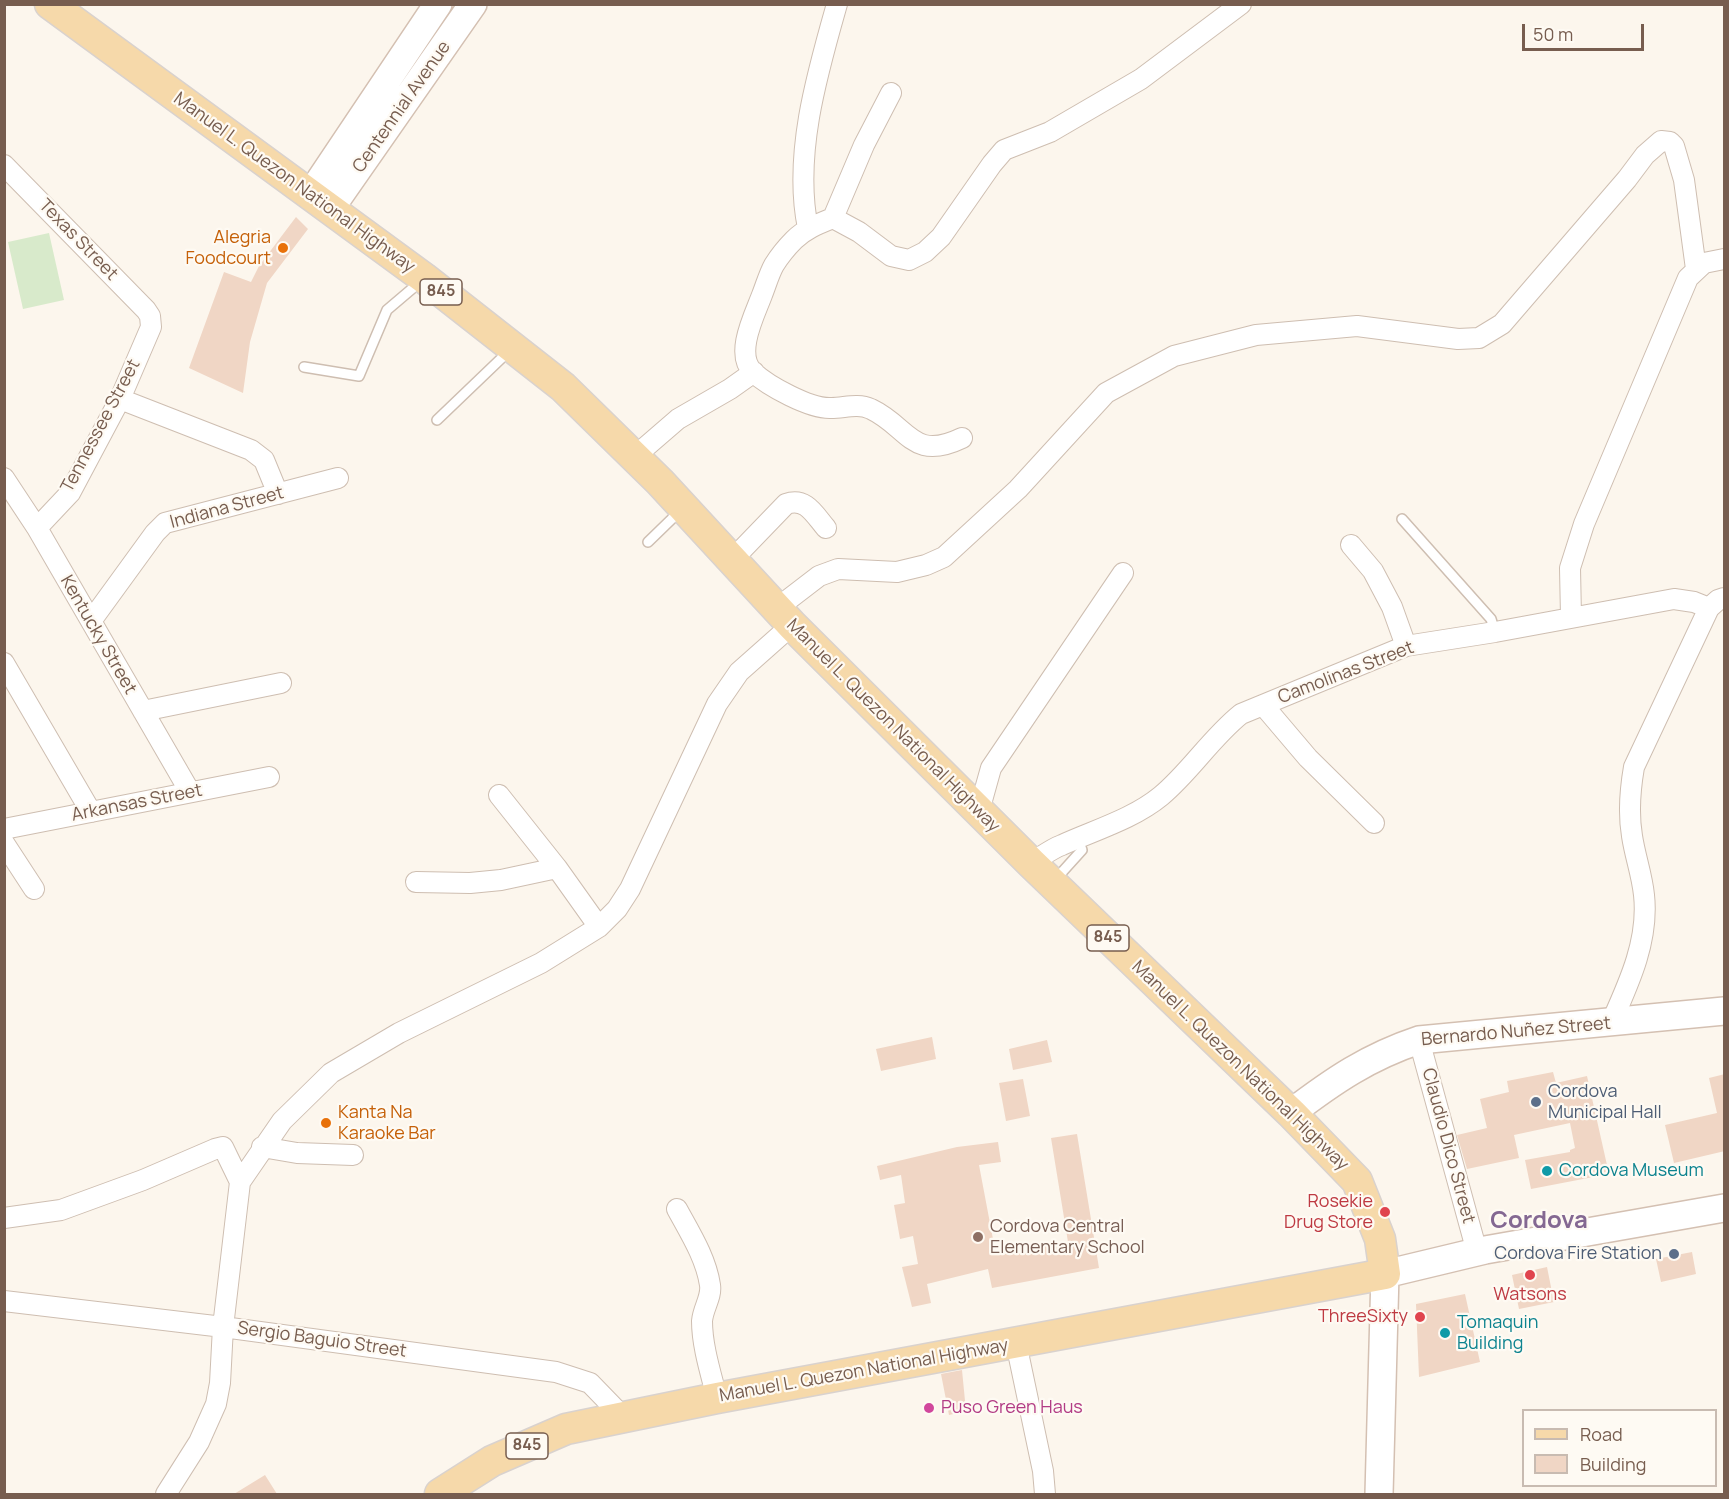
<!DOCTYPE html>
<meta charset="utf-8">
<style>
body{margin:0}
#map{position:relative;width:1729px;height:1499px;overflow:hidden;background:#fcf6ed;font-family:Manrope,sans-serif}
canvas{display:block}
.frame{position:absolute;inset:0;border:6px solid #775d4f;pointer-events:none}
.legend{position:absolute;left:1522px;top:1409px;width:195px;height:78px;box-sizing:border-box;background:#fefaf3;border:2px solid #c8bbb1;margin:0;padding:8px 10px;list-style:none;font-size:18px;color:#775d4f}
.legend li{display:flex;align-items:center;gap:12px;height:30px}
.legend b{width:30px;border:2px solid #c8bbb1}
.scale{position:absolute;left:1522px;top:24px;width:122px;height:27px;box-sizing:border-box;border:3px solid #775d4f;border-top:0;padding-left:8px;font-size:18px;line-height:21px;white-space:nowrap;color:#775d4f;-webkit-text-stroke:4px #fefaf3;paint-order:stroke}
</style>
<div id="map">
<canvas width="1729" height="1499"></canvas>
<div class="frame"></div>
<ul class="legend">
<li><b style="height:8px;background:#f6d9aa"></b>Road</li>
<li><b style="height:16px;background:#f0d6c5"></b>Building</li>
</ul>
<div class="scale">50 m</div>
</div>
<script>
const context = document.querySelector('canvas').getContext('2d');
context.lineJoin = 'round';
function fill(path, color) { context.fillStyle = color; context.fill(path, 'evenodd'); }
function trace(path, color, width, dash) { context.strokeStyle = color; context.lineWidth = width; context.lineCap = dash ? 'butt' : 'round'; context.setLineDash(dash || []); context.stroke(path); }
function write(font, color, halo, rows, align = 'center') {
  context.font = font + ' Manrope,sans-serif'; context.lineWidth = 4.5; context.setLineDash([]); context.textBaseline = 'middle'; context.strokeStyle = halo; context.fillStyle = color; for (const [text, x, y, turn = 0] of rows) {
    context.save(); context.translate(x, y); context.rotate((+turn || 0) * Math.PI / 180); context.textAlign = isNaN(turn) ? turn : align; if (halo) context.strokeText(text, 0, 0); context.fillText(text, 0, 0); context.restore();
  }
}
const green = new Path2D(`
 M49,233L64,300L23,309L8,242Z`);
const building = new Path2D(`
 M296,217L308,229L267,283L250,342L243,393L189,368L224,272L251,282L259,266Z
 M932,1037L936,1059L881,1071L876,1049Z
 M1047,1040L1052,1062L1013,1070L1009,1049Z
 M1553,1072L1556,1083L1587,1076L1609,1174L1531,1189L1525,1160L1570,1152V1150L1575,1148L1570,1123L1514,1135L1519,1158L1467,1169L1457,1135L1487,1128L1480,1099L1509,1092L1507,1081Z
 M1725,1074V1151L1674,1163L1665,1125L1717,1113L1709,1078Z
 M1023,1079L1030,1116L1006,1121L999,1083Z
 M1077,1134L1099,1268L992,1288L988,1269L927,1284L931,1303L912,1307L902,1267L918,1264L913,1236L900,1239L894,1205L905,1203L901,1175L880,1180L877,1166L957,1147L998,1142L1001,1162L979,1165L996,1255L1068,1242L1051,1138Z
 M1692,1252L1696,1274L1661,1282L1656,1259Z
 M1547,1267L1554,1302L1519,1309L1512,1275Z
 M1465,1294L1480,1362L1419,1377L1416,1304Z
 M962,1370L966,1411L949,1415L941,1374Z
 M265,1475L277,1494H234Z`);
const lane = new Path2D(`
 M304,367L359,376L387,310L420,282
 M437,420L509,351
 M1402,519L1491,619L1495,632
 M648,542L682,509
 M1054,881L1082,850L1078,839`);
const street = new Path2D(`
 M4,165L146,310L150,316L151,327L120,399L70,493L37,528
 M833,218L864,145L891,93
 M808,228C793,156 817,74 837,4
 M120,399L251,450L264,460L278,494
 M962,438C912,462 909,427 871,409C857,403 845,408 831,408C810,409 768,386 753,372C734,354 755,314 762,295C766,285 769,274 774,265C779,257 787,247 794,240C805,229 818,224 833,218L859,232L891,256L909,260L925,252L941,237L992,164L1004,150L1050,132L1141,79L1241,4
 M634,457L678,419L730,389L754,372
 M4,478L37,528L190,792
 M1351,545L1373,571L1392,607L1406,646
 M731,561L786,504C806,497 814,514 826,528
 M776,609L819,576L838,569L897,572L926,565L944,557L1018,489L1106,393L1174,356L1256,335L1357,326L1458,339L1479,338L1502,324L1627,179L1645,155L1661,141L1670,142L1674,146L1684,180L1696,269
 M1571,617L1570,568L1584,524L1688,278L1704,263L1724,259
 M91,621L155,533L165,523L338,478
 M4,663L91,812
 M1263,705L1308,758L1374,823
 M143,711L281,683
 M499,795L557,868L599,927
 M979,811L991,768L1123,573
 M4,829L269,777
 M4,843L34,889
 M1031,863C1041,857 1051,849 1062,845C1095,830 1133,819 1161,796C1190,772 1211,738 1241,714L1406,646L1495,632L1674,599L1694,602L1709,608
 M416,882L470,883L501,880L557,868
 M1611,1023C1629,983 1649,940 1644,895C1642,875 1635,856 1632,836C1628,812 1630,790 1634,767L1709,608L1718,600L1724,598
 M1419,1040L1477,1252
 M262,1147L297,1153L353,1155
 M677,1209C690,1233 706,1258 710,1285C712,1297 703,1308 702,1321C702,1346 711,1374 717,1398
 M4,1218L61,1210L143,1180L215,1149L223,1147L240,1182
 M4,1301L223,1327L556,1372L590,1383L623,1417
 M1016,1343L1043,1471L1045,1494
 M166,1494L199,1442L216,1404L220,1383L223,1327L240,1182L282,1121L331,1073L399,1033L541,963L599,927L617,909L630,889L717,704L739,672L792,625`);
const secondary = new Path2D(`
 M310,195L438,4
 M330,209L473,4
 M1291,1113C1333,1081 1368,1057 1419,1040L1724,1011
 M1379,1494L1385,1274L1485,1250L1724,1208`);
const primary = new Path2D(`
 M50,4L424,278L563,387L660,482L792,625L1031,863L1291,1113L1357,1181L1380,1239L1385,1274L717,1398L566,1429L492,1461L440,1494`);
const markers = [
 [283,248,6,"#e8710a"],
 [1536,1102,6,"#5c6f8a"],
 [326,1123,6,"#e8710a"],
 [1547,1171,6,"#0f9aa8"],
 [1385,1212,6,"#e0444e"],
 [978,1237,6,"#8d6e63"],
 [1674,1254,6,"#5c6f8a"],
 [1530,1275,6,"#e0444e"],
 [1420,1317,6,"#e0444e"],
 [1445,1333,6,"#0f9aa8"],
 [929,1408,6,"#d1479c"]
];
const shields = [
 [441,292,42],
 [1108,938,42],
 [527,1446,42]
];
const shieldNames = [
 ["845",441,292],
 ["845",1108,938],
 ["845",527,1446]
];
const streetNames = [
 ["Centennial Avenue",402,107,-55],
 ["Manuel L. Quezon National Highway",294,183,36],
 ["Texas Street",78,240,46],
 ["Tennessee Street",101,426,-62],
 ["Indiana Street",227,508,-15],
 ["Kentucky Street",98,635,60],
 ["Camolinas Street",1346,673,-21],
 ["Manuel L. Quezon National Highway",893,726,45],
 ["Arkansas Street",137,803,-11],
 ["Bernardo Nuñez Street",1516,1032,-5],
 ["Manuel L. Quezon National Highway",1240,1066,44],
 ["Claudio Dico Street",1448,1146,75],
 ["Sergio Baguio Street",322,1340,8],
 ["Manuel L. Quezon National Highway",864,1371,-10]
];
const foodNames = [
 ["Alegria",271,238],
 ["Foodcourt",271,259],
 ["Kanta Na",338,1113,"left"],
 ["Karaoke Bar",338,1134,"left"]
];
const serviceNames = [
 ["Cordova",1548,1092],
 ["Municipal Hall",1548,1113],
 ["Cordova Fire Station",1662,1254,"right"]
];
const cultureNames = [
 ["Cordova Museum",1559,1171],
 ["Tomaquin",1457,1323],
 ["Building",1457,1344]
];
const healthNames = [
 ["Rosekie",1373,1202],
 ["Drug Store",1373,1223],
 ["Watsons",1530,1295,"center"],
 ["ThreeSixty",1408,1317]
];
const educationNames = [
 ["Cordova Central",990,1227],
 ["Elementary School",990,1248]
];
const hotelNames = [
 ["Puso Green Haus",941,1408]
];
const districtNames = [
 ["Cordova",1539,1221]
];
fill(green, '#d8eacb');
fill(building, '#f0d6c5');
trace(lane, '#cebeb1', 12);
trace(street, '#cebeb1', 22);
trace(secondary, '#d4c0b2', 30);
trace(primary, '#d9d2ce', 33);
trace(lane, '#fff', 9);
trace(street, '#fff', 20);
trace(secondary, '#fff', 27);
trace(primary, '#f6d9aa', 30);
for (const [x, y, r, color] of markers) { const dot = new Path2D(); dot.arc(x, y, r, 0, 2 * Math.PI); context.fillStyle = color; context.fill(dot); trace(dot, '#fefaf3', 2); }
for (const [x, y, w] of shields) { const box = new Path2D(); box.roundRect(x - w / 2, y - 13, w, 26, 4.5); context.fillStyle = '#fefaf3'; context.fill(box); trace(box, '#775d4f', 1.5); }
write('bold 16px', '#775d4f', null, shieldNames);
write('18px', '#775d4f', '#fefaf3', streetNames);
write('18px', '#c56008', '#fefaf3', foodNames, 'right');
write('18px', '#4e5e75', '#fefaf3', serviceNames, 'left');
write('18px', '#0d838f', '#fefaf3', cultureNames, 'left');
write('18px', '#be3a42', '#fefaf3', healthNames, 'right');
write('18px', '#785e54', '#fefaf3', educationNames, 'left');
write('18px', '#b23c85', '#fefaf3', hotelNames, 'left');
write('bold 24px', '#846892', '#fefaf3', districtNames);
</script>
